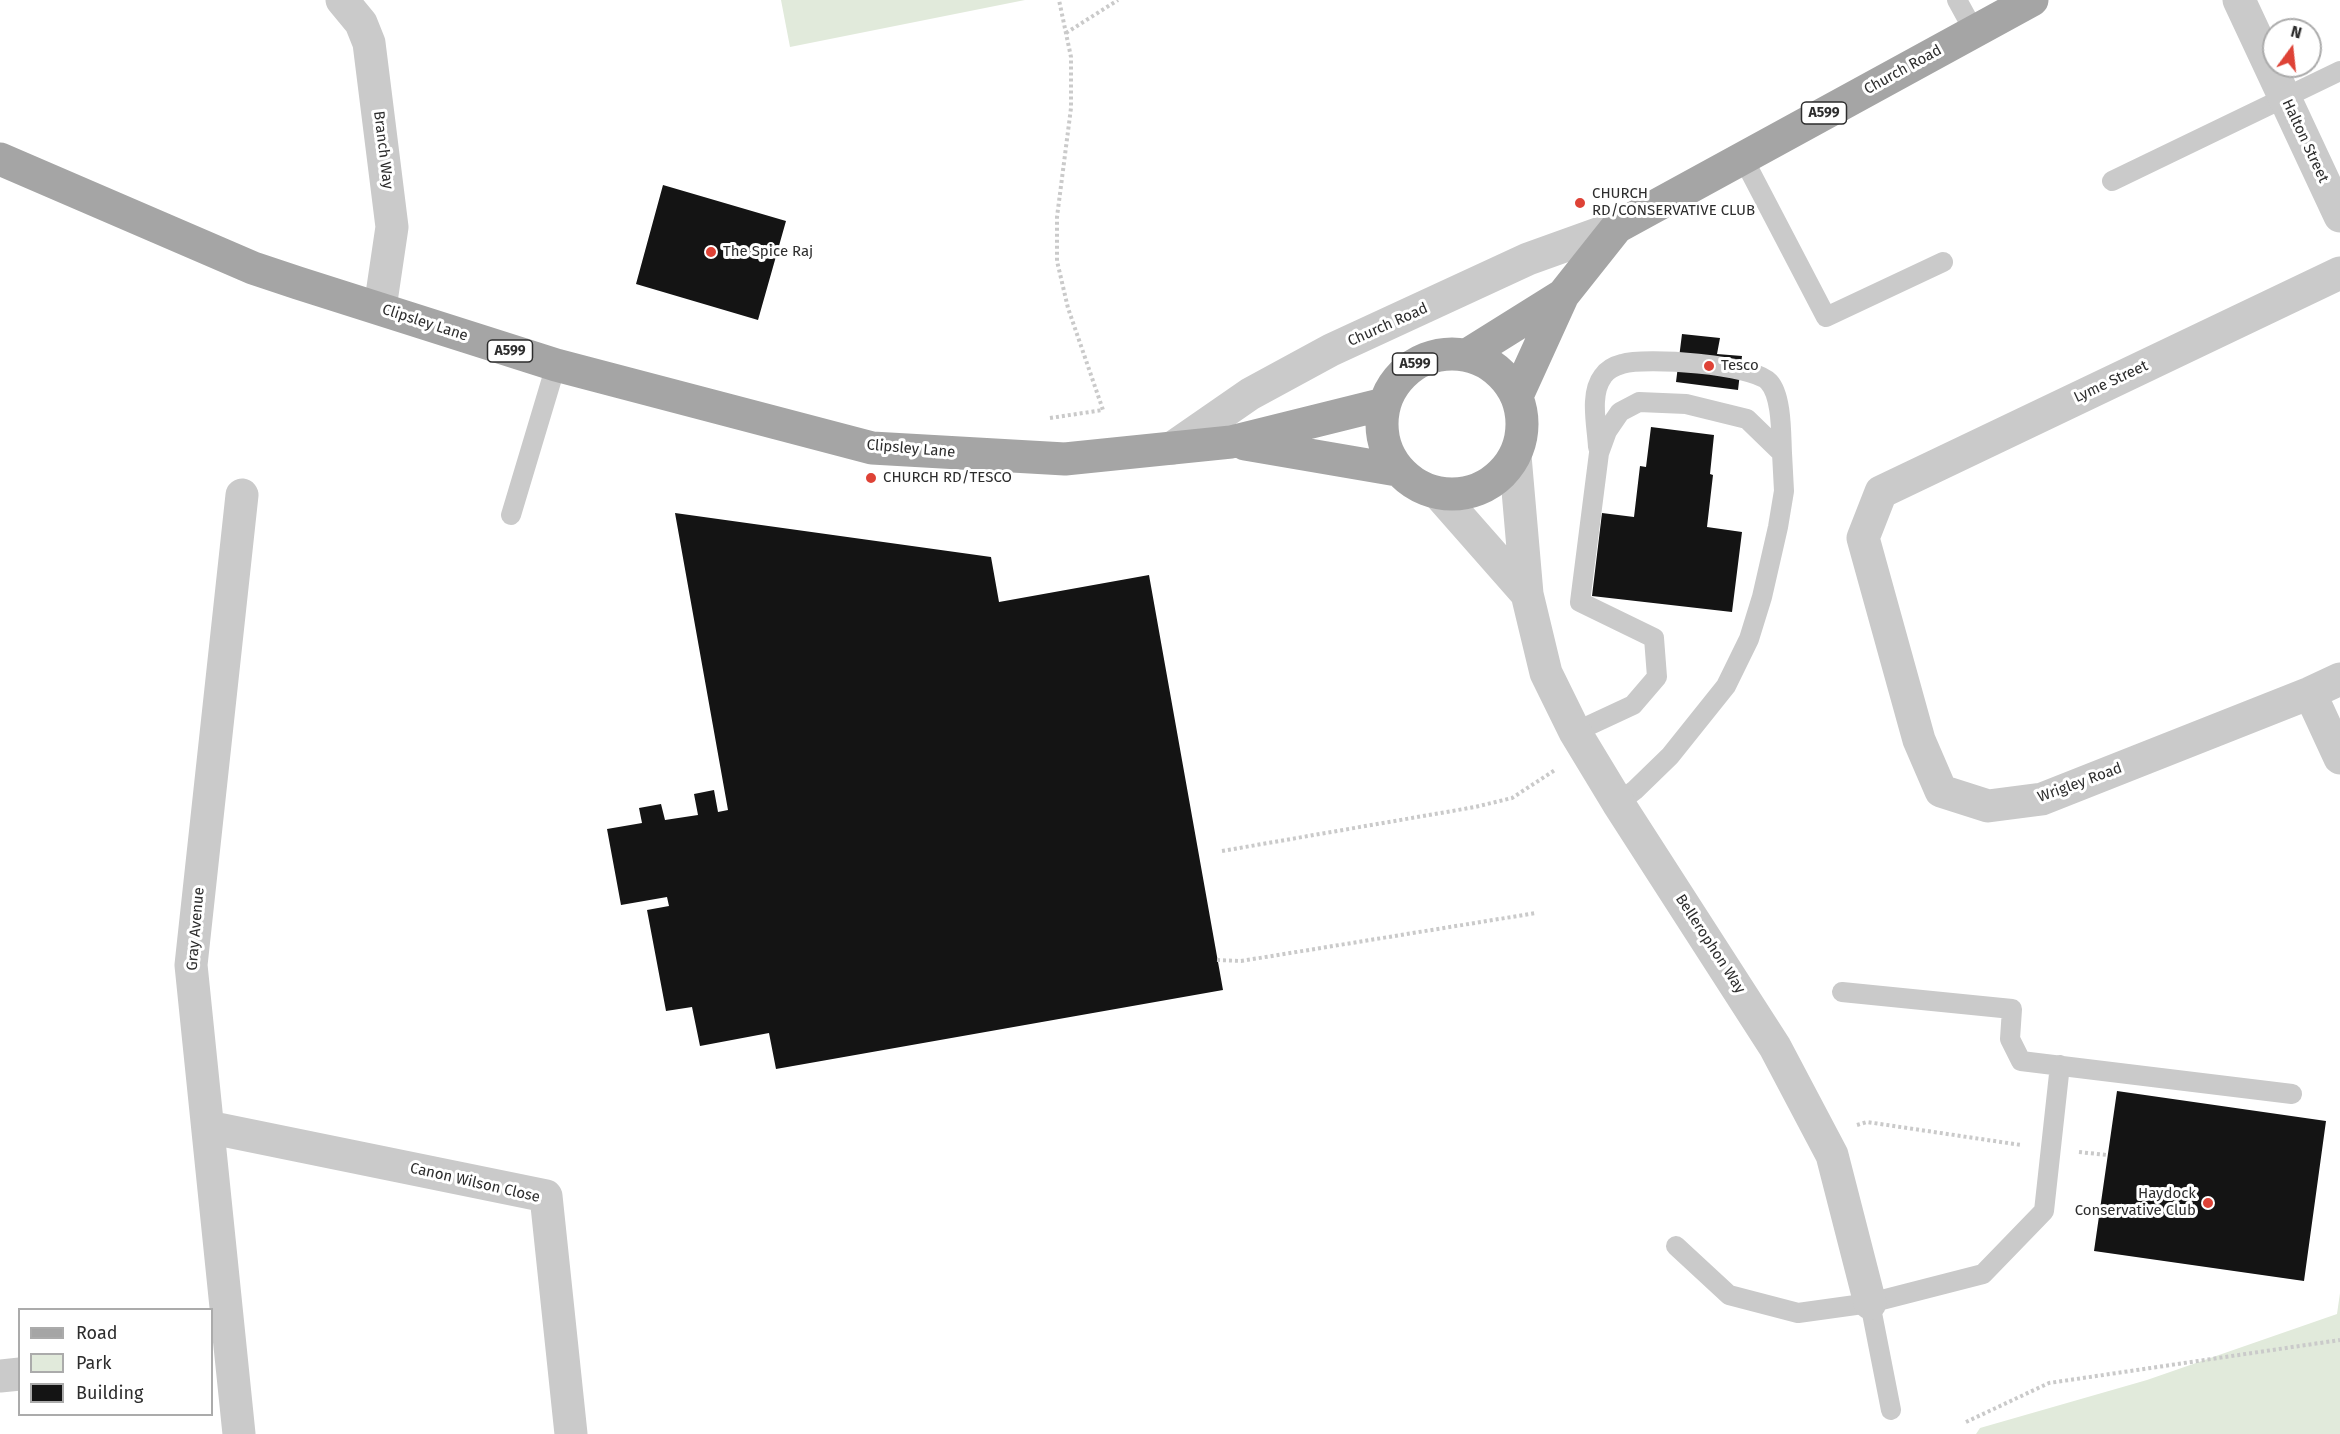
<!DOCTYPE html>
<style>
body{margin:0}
#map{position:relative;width:2340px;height:1434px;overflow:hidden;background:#fff;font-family:"Fira Sans",sans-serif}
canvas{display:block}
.legend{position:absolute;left:18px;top:1308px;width:195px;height:108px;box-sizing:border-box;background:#fff;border:2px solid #ababab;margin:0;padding:8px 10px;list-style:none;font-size:18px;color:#2d2d2d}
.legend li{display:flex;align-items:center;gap:12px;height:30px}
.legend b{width:30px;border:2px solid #ababab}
.north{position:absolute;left:2262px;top:18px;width:60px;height:60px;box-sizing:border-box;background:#fff;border:2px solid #ababab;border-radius:50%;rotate:15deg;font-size:16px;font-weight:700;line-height:24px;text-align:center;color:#2d2d2d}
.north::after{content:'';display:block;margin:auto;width:21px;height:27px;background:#de4236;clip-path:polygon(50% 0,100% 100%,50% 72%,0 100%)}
</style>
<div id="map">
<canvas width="2340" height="1434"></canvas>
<ul class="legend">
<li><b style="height:8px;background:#a5a5a5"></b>Road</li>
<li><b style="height:16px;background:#e1eadb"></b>Park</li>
<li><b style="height:16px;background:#141414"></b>Building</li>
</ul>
<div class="north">N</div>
</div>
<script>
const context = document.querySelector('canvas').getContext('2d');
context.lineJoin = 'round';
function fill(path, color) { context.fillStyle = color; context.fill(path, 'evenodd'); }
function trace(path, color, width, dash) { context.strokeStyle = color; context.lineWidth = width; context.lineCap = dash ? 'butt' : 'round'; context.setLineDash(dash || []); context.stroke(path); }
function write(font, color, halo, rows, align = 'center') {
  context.font = font + ' "Fira Sans",sans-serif'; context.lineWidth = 6; context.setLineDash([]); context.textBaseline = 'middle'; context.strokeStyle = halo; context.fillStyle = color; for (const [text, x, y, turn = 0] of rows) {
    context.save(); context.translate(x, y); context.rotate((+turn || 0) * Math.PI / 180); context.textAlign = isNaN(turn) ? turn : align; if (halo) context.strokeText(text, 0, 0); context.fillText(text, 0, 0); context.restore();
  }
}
const green = new Path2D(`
 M781,0H1025L790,47Z
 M2340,1293V1434H1976L1980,1428L2147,1380L2337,1314Z`);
const building = new Path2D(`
 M663,185L786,221L758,320L636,284Z
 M1682,334L1720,338L1717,354L1742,356L1738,390L1676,382Z
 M1651,427L1714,435L1710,474L1713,475L1707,527L1742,532L1732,612L1592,596L1602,513L1634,517L1640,466L1646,467Z
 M675,513L991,557L999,602L1149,575L1223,990L776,1069L769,1033L700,1046L692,1007L666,1011L647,910L669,906L667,897L621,905L607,829L642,823L639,808L661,804L665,820L698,815L694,794L714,790L718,812L728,810Z
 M2117,1091L2326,1121L2304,1281L2094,1251Z`);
const path = new Path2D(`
 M1066,33L1118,0
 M1050,418L1103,410L1068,308L1057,261V217L1071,108V57L1059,0
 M1222,851L1475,807L1512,798L1555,770
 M1217,960L1241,961L1536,913
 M1857,1125L1867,1122L2021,1145
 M2079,1152L2107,1155
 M1966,1422L2049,1383L2340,1340`);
const service = new Path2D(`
 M1957,0L1974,31
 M1743,158L1826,317L1943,262
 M2112,181L2340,71
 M1598,447C1597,426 1589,394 1603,376C1607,370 1614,366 1622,364C1645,357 1753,364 1769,382C1782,396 1781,434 1782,453
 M511,515L556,365
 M1575,732L1633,705L1657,677L1654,638L1580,602L1599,453L1607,431L1620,412L1639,402L1686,404L1747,419L1782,453L1784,491L1778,527L1762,597L1749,639L1726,686L1670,756L1635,790L1618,803
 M1842,992L2012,1009L2010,1039L2021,1061L2292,1094
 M1676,1246L1729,1295L1798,1313L1870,1303L1983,1274L2044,1211L2060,1065
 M1870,1303L1891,1410`);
const minor = new Path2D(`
 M342,0L361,23L369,43L392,227L380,308
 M2239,0L2340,216
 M2340,273L1881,492L1863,538L1919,740L1941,791L1988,806L2042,799L2310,693L2340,679
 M1172,448L1250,394L1331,350L1528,259L1617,227
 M1515,456L1527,594L1546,673L1575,732L1618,803L1775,1047L1832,1155L1870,1303
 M1439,494L1527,594
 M2310,693L2340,758
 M208,1127L546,1196L571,1434
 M0,1376L20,1374
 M239,1434L191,965L242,495`);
const primary = new Path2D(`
 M0,159L253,268L298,283L556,365L872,448L1065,459L1231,442L1384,404
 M1382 424a70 70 0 1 1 140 0a70 70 0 1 1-140 0Z
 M1467,355L1563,295
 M1517,396L1563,295L1617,227L2032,0
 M1245,444L1397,470`);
const markers = [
 [1580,203,6,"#de4236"],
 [711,252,6,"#de4236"],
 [1709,366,6,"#de4236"],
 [871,478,6,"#de4236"],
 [2208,1203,6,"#de4236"]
];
const shields = [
 [1824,113,45],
 [510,351,45],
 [1415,364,45]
];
const shieldNames = [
 ["A599",1824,113],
 ["A599",510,351],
 ["A599",1415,364]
];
const streetNames = [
 ["Church Road",1903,70,-29],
 ["Halton Street",2305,141,65],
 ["Branch Way",383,150,83],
 ["Clipsley Lane",425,323,18],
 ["Church Road",1388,325,-24],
 ["Lyme Street",2111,382,-25],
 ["Clipsley Lane",911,449,5],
 ["Wrigley Road",2080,783,-20],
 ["Gray Avenue",196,929,-85],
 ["Bellerophon Way",1710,944,57],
 ["Canon Wilson Close",475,1183,13]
];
const poiNames = [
 ["CHURCH",1592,194],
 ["RD/CONSERVATIVE CLUB",1592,211],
 ["The Spice Raj",723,252],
 ["Tesco",1721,366],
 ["CHURCH RD/TESCO",883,478],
 ["Haydock",2196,1194,"right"],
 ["Conservative Club",2196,1211,"right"]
];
fill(green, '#e1eadb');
fill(building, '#141414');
trace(path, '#cacaca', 4, [3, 3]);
trace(service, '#cacaca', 20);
trace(minor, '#cacaca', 33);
trace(primary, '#a5a5a5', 33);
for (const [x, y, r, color] of markers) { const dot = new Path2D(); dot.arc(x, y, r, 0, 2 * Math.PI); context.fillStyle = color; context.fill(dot); trace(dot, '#fff', 2); }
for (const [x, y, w] of shields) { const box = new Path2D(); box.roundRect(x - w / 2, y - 11, w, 22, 4.5); context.fillStyle = '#fff'; context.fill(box); trace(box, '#2d2d2d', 1.5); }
write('bold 14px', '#2d2d2d', null, shieldNames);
write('15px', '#2d2d2d', '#fff', streetNames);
write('15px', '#2d2d2d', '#fff', poiNames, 'left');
</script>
